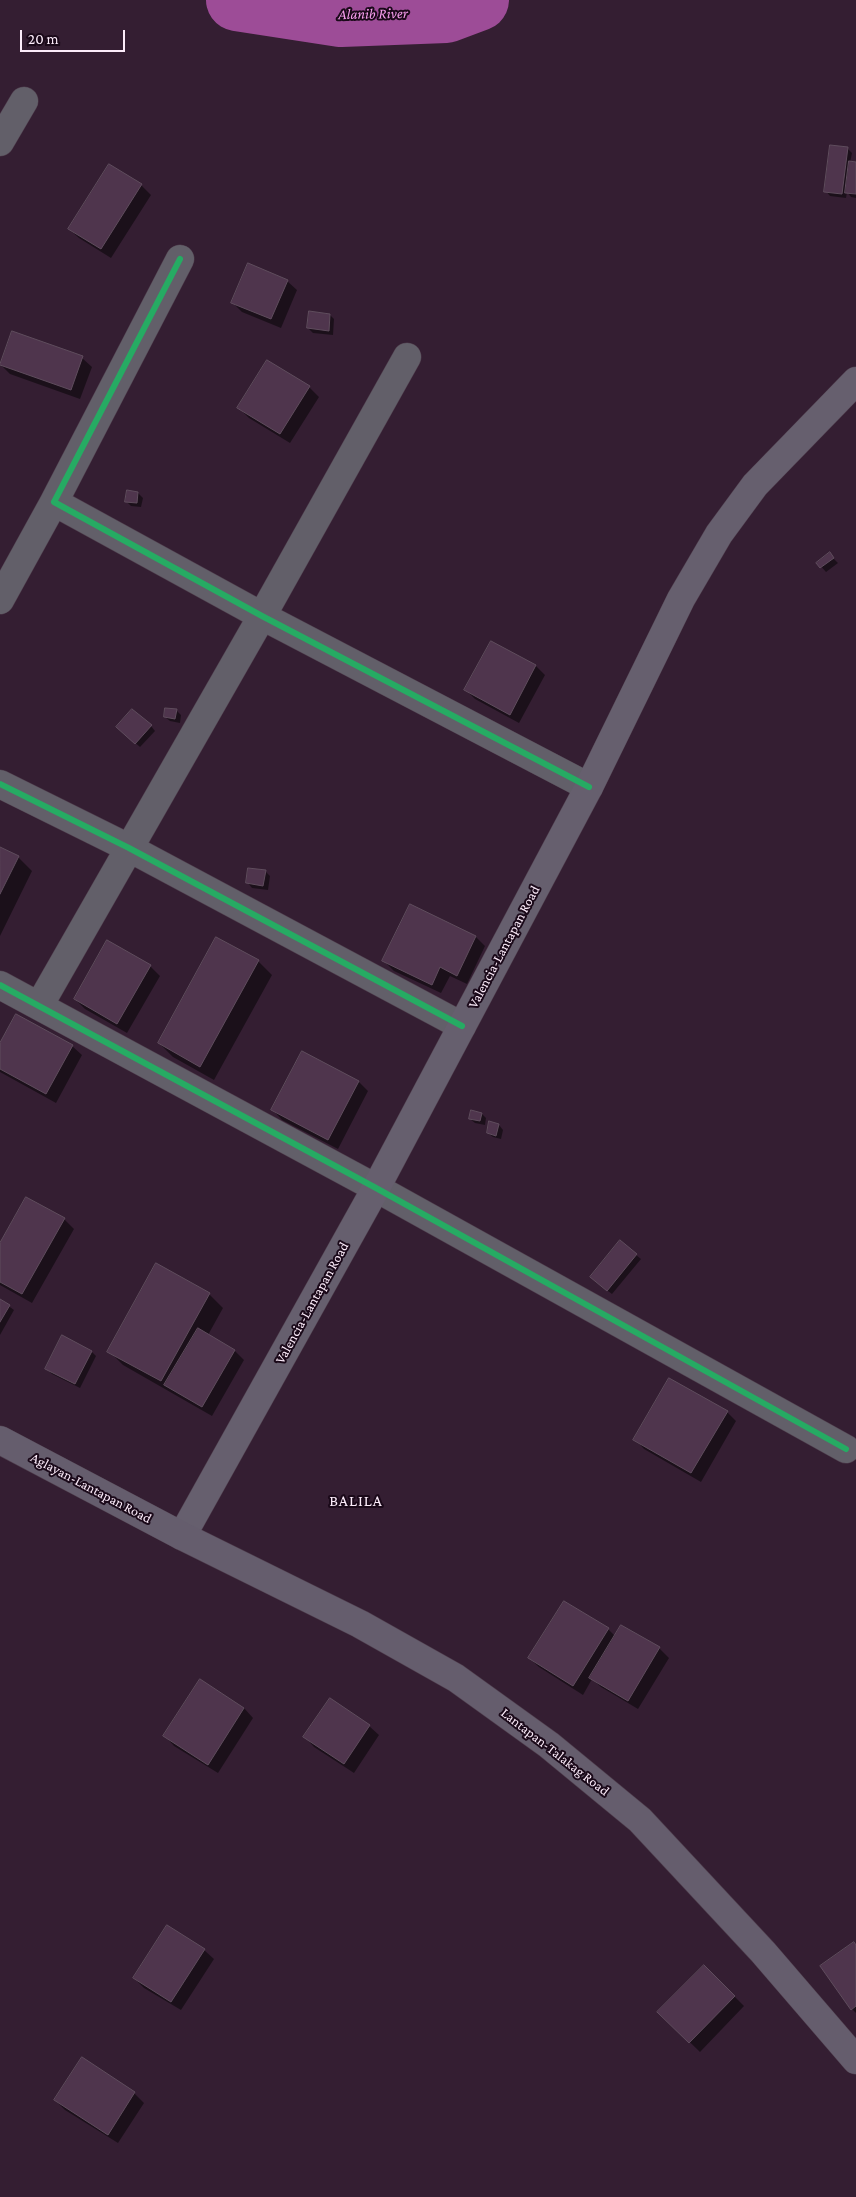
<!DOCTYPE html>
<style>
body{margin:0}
#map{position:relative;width:856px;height:2197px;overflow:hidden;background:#341e32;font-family:"Crimson Pro",serif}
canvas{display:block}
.scale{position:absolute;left:20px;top:30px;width:105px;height:22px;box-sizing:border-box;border:2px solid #fcecfa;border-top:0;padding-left:6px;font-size:15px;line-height:18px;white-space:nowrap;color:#fcecfa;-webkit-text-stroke:4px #1a0919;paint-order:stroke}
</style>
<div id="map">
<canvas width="856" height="2197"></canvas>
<div class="scale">20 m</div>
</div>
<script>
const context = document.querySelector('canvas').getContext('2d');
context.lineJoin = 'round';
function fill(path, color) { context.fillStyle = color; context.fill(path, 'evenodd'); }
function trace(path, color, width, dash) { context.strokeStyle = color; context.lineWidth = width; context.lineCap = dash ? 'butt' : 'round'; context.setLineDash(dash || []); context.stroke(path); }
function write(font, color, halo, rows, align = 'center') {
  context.font = font + ' "Crimson Pro",serif'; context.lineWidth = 4; context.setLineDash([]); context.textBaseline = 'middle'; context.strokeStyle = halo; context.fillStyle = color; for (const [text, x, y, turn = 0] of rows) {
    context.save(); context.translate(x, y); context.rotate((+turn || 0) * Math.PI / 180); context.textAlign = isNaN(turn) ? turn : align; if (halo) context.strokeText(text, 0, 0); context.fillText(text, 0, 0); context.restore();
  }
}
const shadow = new Path2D(`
 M847,148L852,153L850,163L856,164V198L851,197L847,192L846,198L830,196L826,191Z
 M109,166L141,185L151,195L111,258L79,238L69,229Z
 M287,281L297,290L281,328L242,312L232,302Z
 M330,315L334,319L333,335L313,333L308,328Z
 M82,358L92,367L80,399L10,374L1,365Z
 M309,387L319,397L290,443L249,418L239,408Z
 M128,492L138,493L143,498L141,507L131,506L126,501Z
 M829,554L838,563L826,572L818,563Z
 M536,666L545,675L519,723L475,699L466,690Z
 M176,710L181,715L180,723L170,721L165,717Z
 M151,726L155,731L140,747L122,731Z
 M0,848L18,857L32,871L0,936Z
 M265,871L270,876L268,890L252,888L248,883Z
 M476,937L485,946L467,984L450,976L441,993L394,971L384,961Z
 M258,961L272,975L214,1080L173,1057L159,1043Z
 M150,966L160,976L127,1033L85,1009L75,999Z
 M0,1046H72L82,1055L56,1103L0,1072Z
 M359,1082L368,1091L338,1149L282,1120L273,1110Z
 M482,1114L486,1118L485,1125L475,1123L470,1119Z
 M499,1125L503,1130L501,1139L493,1137L488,1133Z
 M64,1219L74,1229L32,1303L0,1285V1246Z
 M620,1242L641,1259L612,1294L596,1282Z
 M157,1265L209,1294L223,1308L208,1335L235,1351L244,1360L212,1416L123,1365L109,1351Z
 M0,1300L14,1310L0,1335Z
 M92,1352L96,1356L80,1388L52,1374L47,1369Z
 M727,1412L736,1421L701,1482L644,1449L635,1439Z
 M622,1626L659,1648L669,1658L638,1709L601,1687L592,1679L583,1695L539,1667L529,1658L608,1629L616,1637Z
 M244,1708L253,1718L218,1773L174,1746L165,1736Z
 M369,1726L379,1735L354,1773L314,1747L305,1737Z
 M856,1946V2013L852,2009Z
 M204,1950L214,1959L181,2010L144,1988L134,1978Z
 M704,1966L744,2006L700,2052L659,2012Z
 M82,2059L134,2093L144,2103L118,2143L65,2110L55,2100Z`);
const river = new Path2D(`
 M237,0L341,16L446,12L478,0`);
const building = new Path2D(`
 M830,145L848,147L842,194L824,192Z
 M849,161L856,162V194L845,193Z
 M109,164L142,184L101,249L68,229Z
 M248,263L288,280L271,319L231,303Z
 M309,311L330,314L329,331L307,328Z
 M12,331L83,356L71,390L0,365Z
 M267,360L310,386L280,434L237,408Z
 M127,490L138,492L137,503L125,502Z
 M830,552L834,558L820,568L816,563Z
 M491,641L536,665L510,715L464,690Z
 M165,708L177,709L175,719L164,717Z
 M132,709L152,725L135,744L116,727Z
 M0,847L19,856L0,894Z
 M248,868L266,870L263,886L246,883Z
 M410,904L476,936L457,976L440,967L432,985L382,961Z
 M216,937L259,960L200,1067L158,1043Z
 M107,940L151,965L117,1024L74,999Z
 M16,1014L73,1045L46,1094L0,1069V1043Z
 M302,1051L359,1081L328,1140L271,1110Z
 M471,1110L482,1113L480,1121L469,1119Z
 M489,1121L499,1124L496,1136L487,1133Z
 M26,1197L65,1218L22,1294L0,1282V1243Z
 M620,1240L637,1254L607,1291L590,1277Z
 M156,1263L210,1293L161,1381L107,1352Z
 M0,1299L10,1305L0,1322Z
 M198,1328L235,1350L202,1407L164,1385Z
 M62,1335L92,1351L75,1384L45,1369Z
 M669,1378L728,1411L691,1473L633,1440Z
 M564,1601L609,1628L573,1686L528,1658Z
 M621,1625L660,1647L628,1701L589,1678Z
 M200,1679L244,1708L208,1765L163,1736Z
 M330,1698L370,1725L344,1764L303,1737Z
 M167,1925L205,1949L171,2002L133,1978Z
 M854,1942L856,1945V2006L851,2010L820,1966Z
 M704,1965L735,1996L689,2043L657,2012Z
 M82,2057L135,2092L108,2135L54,2100Z`);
const street = new Path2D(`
 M0,142L24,101
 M180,259L54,502L262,616L589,787
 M0,600L54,502
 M0,784L129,848L462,1026
 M0,985L376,1188L846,1449
 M39,1006L262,616L407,357`);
const secondary = new Path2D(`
 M182,1536L376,1188L462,1026L589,787L681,599L719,534L755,485L856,381`);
const primary = new Path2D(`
 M0,1440L182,1536L360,1624L456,1678L549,1745L640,1820L763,1952L856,2060`);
const cycleway = new Path2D(`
 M180,259L54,502L262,616L589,787
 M0,784L129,848L462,1026
 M0,985L376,1188L846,1449`);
const streetNames = [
 ["Valencia-Lantapan Road",504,947,-62],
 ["Valencia-Lantapan Road",312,1303,-61],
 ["Aglayan-Lantapan Road",91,1488,28],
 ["Lantapan-Talakag Road",555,1752,38]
];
const waterNames = [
 ["Alanib River",373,14,-1]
];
const quarterNames = [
 ["BALILA",356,1501]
];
fill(shadow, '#0007');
trace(river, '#9d4c97', 62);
fill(building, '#4f354d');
trace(building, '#5f4d5d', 1);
trace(street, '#4e3d4c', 29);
trace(secondary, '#4e3d4c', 29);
trace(primary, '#4e3d4c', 29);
trace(street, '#625f69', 28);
trace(secondary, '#665f6e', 28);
trace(primary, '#655d6d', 28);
trace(cycleway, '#26ab63', 6);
write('14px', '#fcecfa', '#1a0919', streetNames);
write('italic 15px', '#f69ded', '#1a0919', waterNames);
context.letterSpacing = '1px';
write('16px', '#fcecfa', '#1a0919', quarterNames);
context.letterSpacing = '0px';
</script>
